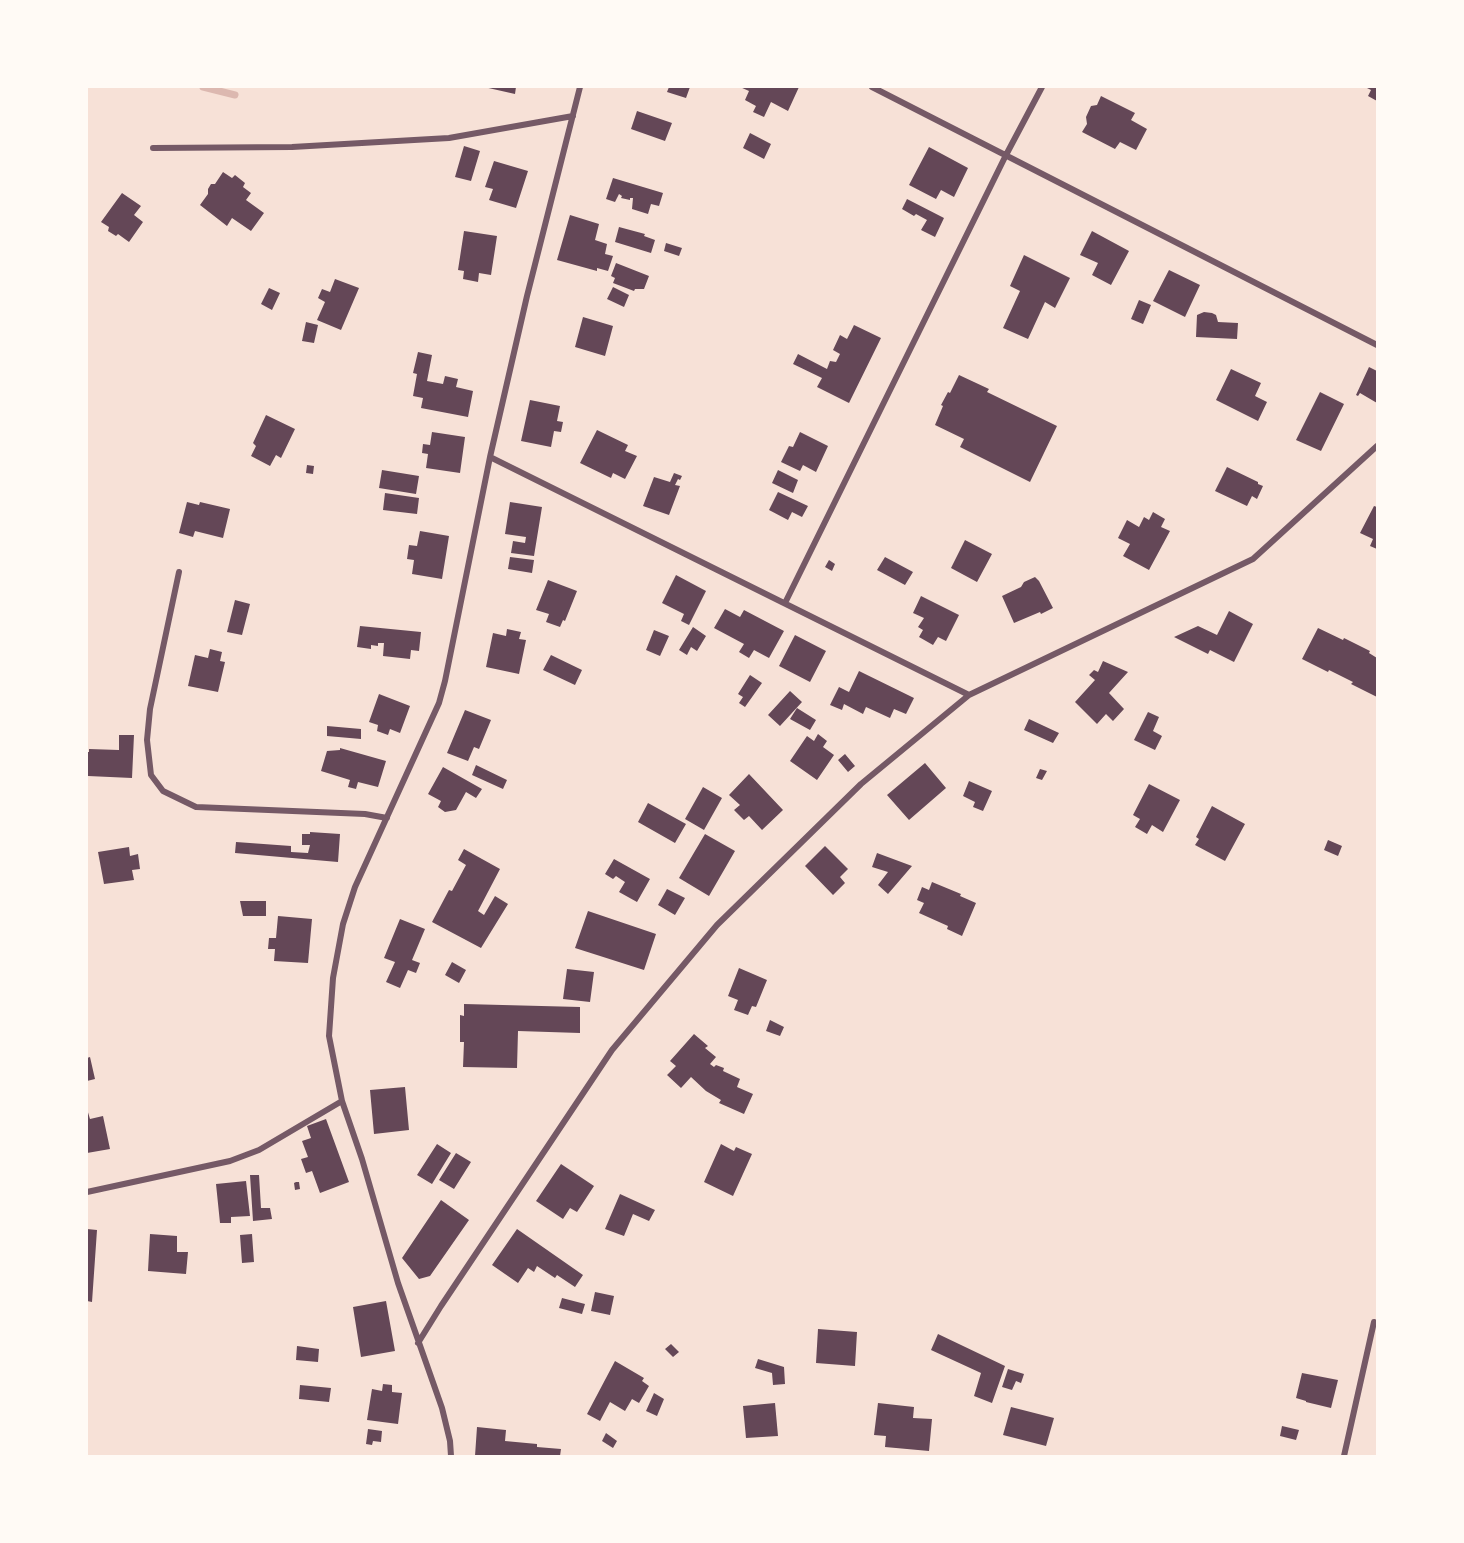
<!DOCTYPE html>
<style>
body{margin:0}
#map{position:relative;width:1464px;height:1543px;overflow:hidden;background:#f7e1d7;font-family:Cabin,sans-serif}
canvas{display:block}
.frame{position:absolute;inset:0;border:88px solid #fffaf5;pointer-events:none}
</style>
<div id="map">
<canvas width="1464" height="1543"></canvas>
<div class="frame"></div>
</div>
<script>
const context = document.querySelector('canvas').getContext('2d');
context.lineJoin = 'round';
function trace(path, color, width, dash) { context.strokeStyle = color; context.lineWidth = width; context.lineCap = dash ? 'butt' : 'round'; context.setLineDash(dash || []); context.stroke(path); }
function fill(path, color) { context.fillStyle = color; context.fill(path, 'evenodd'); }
const stream = new Path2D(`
 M203,87L235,95`);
const building = new Path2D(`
 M484,87H516L515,94Z
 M669,87H690L686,98L667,92Z
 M740,87H799L788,111L771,102L764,117L753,112L756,106L745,100L749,91Z
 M1365,87H1377V101L1368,96L1371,90Z
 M1101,96L1135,113L1131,120L1147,129L1136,150L1120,142L1115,149L1082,132L1087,124L1086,117L1091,106L1097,105Z
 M637,111L672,123L665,141L631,129Z
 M750,133L771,144L764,159L743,148Z
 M464,146L480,151L471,181L455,177Z
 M929,147L968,168L954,197L941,190L936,199L909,185Z
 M494,161L528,171L516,208L489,200L493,189L485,187Z
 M223,172L232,178L235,175L245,183L243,187L251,193L246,200L264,213L251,231L232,218L227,226L200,205L208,194V189L211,184H215Z
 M613,178L663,193L659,206L651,204L648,214L632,209L633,198H630V200L621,198L622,196L619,194L615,202L606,199Z
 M122,193L141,206L134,215L143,222L129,242L118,234L116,236L108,231L109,227L101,222Z
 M907,199L944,218L935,237L921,230L927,220L916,214L914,216L902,209Z
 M570,215L599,224L595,240L607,244L605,254L613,256L608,271L597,268V271L557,260Z
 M619,227L645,234L644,236L655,240L651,253L615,242Z
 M464,231L497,236L491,275L479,273L478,282L463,279L464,271L458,270Z
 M1092,231L1129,251L1111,285L1092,275L1098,263L1080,255Z
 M666,243L682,248L679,256L664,251Z
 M1024,255L1070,278L1055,308L1045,302L1028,339L1003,328L1020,291L1010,286Z
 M616,263L649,276L644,289H635L634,291L613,283L615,278L611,276Z
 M1169,270L1200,285L1185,317L1153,301Z
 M335,279L359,288L341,330L317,320L325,302L318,298L322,289L330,292Z
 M613,287L629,295L624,307L607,299Z
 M269,288L280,293L272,310L261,304Z
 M1139,300L1151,305L1143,324L1131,319Z
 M1204,312L1212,313L1216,315L1218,322L1238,323L1237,339L1196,337L1197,315Z
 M583,317L613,326L605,356L575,347Z
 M306,322L318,325L314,343L302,341Z
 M854,325L881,338L849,403L817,387L822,378L793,364L798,354L827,369L830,361L836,362L840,354L833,350L840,335L847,339Z
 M418,352L432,355L427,381L443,384L445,376L458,379L456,387L473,391L468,417L421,408L423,398L413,396L417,374L413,373Z
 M1369,367L1377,371V403L1360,393L1358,396L1356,395Z
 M1231,369L1261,383L1255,396L1267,402L1258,421L1216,400Z
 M959,375L989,389L987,392L1057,426L1030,482L960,447L964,439L935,425L943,406L941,405L948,392L950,393Z
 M1320,392L1344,404L1321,451L1296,440Z
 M530,400L560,406L557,421L563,422L561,432L554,431L551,447L521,441Z
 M266,415L295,429L281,458L276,455L270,466L251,456L256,446L253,443Z
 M597,430L628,445L625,451L637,456L625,479L613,473L611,478L580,463Z
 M432,432L465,437L460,473L426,468L428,454L422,453L423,444L430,445Z
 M800,432L828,446L816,472L803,465L800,471L781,462L789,446L793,447Z
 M307,465L314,466L313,474L306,473Z
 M1227,467L1258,482V484L1263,486L1257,499L1252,496L1247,506L1215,491Z
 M382,470L419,476L416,494L379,488Z
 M778,470L798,480L793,493L772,483Z
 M674,473L682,476L680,480L678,479L675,485L680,486L669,515L643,506L654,477L670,482Z
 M778,492L808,506L802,517L792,512L788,520L769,510Z
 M385,493L419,498L417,514L383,510Z
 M187,502L199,505L200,502L230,509L223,538L195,531L193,537L179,533Z
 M510,502L542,507L534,556L511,553L513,541L525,543L526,537L505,534Z
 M1374,506L1377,507V549L1370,546L1373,539L1360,533Z
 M1153,512L1165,519L1161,527L1170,531L1149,570L1123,556L1130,544L1118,538L1127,520L1139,527L1144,517L1149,520Z
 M420,531L449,536L442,579L412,574L414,560L407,559L409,545L417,546Z
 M965,540L992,554L977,582L951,568Z
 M510,557L534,560L532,573L508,569Z
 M885,557L913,572L905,585L877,570Z
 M829,560L835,564L832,571L825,567Z
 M676,575L706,591L689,625L681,621L684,614L662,603Z
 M1035,577L1039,581L1053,608L1041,614L1040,612L1014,623L1002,596L1021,587L1024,582Z
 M548,580L577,591L565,621L563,620L560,627L546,622L549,614L536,610Z
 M921,596L959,615L946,641L938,637L933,645L919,637L923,630L918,627L924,618L913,613Z
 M235,600L250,604L242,635L227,632Z
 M725,609L740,617L744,610L784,631L769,658L754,650L749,658L739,652L744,644L714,628Z
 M1229,611L1253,624L1234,662L1210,650L1208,654L1174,637L1198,626L1217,635Z
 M360,626L421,632L419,651L411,650L410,659L383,656L384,643H378V646L371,645V649L357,647Z
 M693,627L706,636L697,651L691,647L687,655L679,650Z
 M1318,628L1343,640L1344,638L1370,651L1369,653L1377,658V697L1351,684L1353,682L1329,670L1328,672L1302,659Z
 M507,629L521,632L519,639L526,640L519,674L486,667L493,633L506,636Z
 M654,630L669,636L660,656L646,650Z
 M795,635L826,651L810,682L779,666Z
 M210,649L222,652L220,661L225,662L218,692L188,686L195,655L208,658Z
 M551,655L582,670L575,685L543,670Z
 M1103,661L1128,672L1109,693L1124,709L1113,721L1106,714L1097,724L1075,702L1095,680L1089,675L1094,670L1098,672Z
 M859,671L914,698L906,714L894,709L890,718L866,707L863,714L844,704L842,710L830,705L839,687L849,692Z
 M750,675L762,683L745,707L739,703L743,697L738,694Z
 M790,691L802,702L780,726L768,715Z
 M379,694L410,706L400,733L390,729L388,735L377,731L378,725L369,722Z
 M797,708L816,720L810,730L790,719Z
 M465,710L491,720L479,749L474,747L468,761L447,753Z
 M1148,712L1159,717L1153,731L1162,736L1155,750L1134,740Z
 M1029,719L1059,733L1053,743L1024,730Z
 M327,726L361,729V739L327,736Z
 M818,734L827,741L823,747L834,755L817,780L790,761L807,736L814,741Z
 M119,735H134L132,778L88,776L87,752H89V749L119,750Z
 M340,748L386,761L378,787L358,782L356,789L348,787L350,780L321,771L327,751L340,750Z
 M845,754L855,766L848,772L838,760Z
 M925,763L946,788L909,820L887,795Z
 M476,765L507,780L503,789L472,775Z
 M443,767L482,789L476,798L466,792L456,810L445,812L438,807L441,801L428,794Z
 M1040,769L1047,771L1042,780L1036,778Z
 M749,774L783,810L762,830L749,816L744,820L734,810L740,805L729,795Z
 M969,781L992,791L983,811L973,807L975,802L963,796Z
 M1149,784L1180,800L1163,832L1152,825L1147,834L1135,827L1140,819L1133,815Z
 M703,787L722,798L704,830L685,819Z
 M648,803L686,824L675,843L638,822Z
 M1212,806L1245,824L1225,861L1195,845L1199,839L1196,837Z
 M310,832L340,834L338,862L235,853L236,842L291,846V852L308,853L310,845H302V834H310Z
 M705,834L735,851L709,896L679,878Z
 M1328,840L1342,846L1338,856L1324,850Z
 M825,846L848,869L840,877L845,883L833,895L805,866Z
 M129,847L130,856L138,854L140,869L132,870L134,880L104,884L98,852Z
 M464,849L500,869L478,911L484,915L495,896L508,904L481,948L432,922L449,890L452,891L466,865L458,860Z
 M877,853L912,866L888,894L878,885L888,872L872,867Z
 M614,859L650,879L637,902L619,892L625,882L616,876L613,879L605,874Z
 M932,882L961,894L960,896L976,903L962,936L947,929L948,926L919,913L924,903L917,900L922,887L929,890Z
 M667,889L685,898L675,915L658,905Z
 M240,901H266V916H243Z
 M588,911L656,934L644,970L575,948Z
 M278,916L312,919L308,963L274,961L275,949H268L269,938H276Z
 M400,919L425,929L412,960L420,963L416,973L408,970L400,988L386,982L395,962L384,958Z
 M452,962L466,970L459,983L445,975Z
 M739,968L767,980L756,1007L752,1006L748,1015L734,1010L738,1000L728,996Z
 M567,969L594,972L590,1002L563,999Z
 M464,1004L580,1007V1033L518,1031L517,1068L463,1067L464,1042H460V1015L464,1016Z
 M770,1020L784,1027L780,1036L766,1031Z
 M694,1034L708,1046L705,1048L716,1057L710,1064L714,1067L716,1065L724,1068L723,1071L740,1079L737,1087L753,1094L744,1114L719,1103L721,1100L706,1091L691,1077L681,1088L667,1075L676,1066L670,1061Z
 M90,1057L95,1079L87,1081V1058Z
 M405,1087L409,1130L374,1134L370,1090Z
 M87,1109L90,1119L103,1116L110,1149L87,1153Z
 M326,1119L349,1182L320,1193L312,1171L306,1173L301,1159L308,1157L302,1141L311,1138L307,1126Z
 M437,1144L451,1153L432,1184L417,1175Z
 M721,1144L734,1151L736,1147L752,1154L733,1196L704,1182Z
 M456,1153L471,1162L454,1189L439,1180Z
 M561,1164L594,1186L577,1212L570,1208L563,1219L536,1201Z
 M250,1175H259L261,1208H270L272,1219L253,1221Z
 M246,1181L250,1216L231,1217V1223H220L216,1184Z
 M296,1182H299L300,1189L295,1190L294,1183Z
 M620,1194L655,1210L649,1221L633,1214L624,1236L605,1229Z
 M441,1200L469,1220L430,1276L419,1279L402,1258Z
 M87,1229L97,1230L92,1302L87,1301Z
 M517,1229L583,1275L575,1287L557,1275L555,1278L537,1266L534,1272L528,1268L518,1283L492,1265Z
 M150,1234L177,1236V1252H188L186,1274L148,1271Z
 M252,1234L254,1262L242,1263L240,1235Z
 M595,1292L614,1296L610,1315L591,1311Z
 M562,1298L585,1304L582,1314L559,1308Z
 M386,1301L395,1351L361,1357L353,1307Z
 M818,1329L857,1332L855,1366L816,1363Z
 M938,1334L1005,1366L992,1403L974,1396L981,1373L931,1350Z
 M671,1344L679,1352L673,1357L665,1349Z
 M297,1346L319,1349L318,1362L296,1360Z
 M758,1359L784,1367L785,1384L773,1385L772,1373L755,1368Z
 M615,1361L644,1378L642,1381L649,1386L639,1403L632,1399L625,1411L610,1402L600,1421L587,1414Z
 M1008,1369L1024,1374L1021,1383L1016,1381L1012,1390L1002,1387Z
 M1302,1373L1338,1380L1331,1408L1306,1402V1401L1296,1398Z
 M383,1384L392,1385V1392L402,1393L398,1424L367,1420L372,1389L382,1391Z
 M300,1385L331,1388L329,1402L299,1399Z
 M654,1393L664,1399L657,1416L646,1411Z
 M775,1403L778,1436L746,1438L743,1406Z
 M878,1403L914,1407L913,1418L932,1419L929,1451L885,1447L886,1436L874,1435Z
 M1011,1407L1054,1418L1046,1446L1003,1435Z
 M1282,1426L1299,1430L1296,1440L1280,1436Z
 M477,1427L506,1430L505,1441L537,1444V1447L561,1449L560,1456H475Z
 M368,1429L382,1431L381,1442L373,1441L372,1445L366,1444Z
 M606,1433L617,1441L613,1448L602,1441Z`);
const minor = new Path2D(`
 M872,87L1377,345
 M153,148L292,147L449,138L573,116
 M490,457L969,695
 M179,572L150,709L147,740L151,775L163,791L196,807L365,814L387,818
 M785,603L1006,155L1042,87
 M87,1192L230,1161L259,1150L342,1101
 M418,1343L441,1306L612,1050L717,925L861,784L969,695L1253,559L1377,446
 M451,1456L450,1441L442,1408L398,1283L362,1159L342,1101L329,1036L333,978L343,924L355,887L439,703L445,681L490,457L527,296L580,87
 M1344,1456L1374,1322`);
trace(stream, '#dcb8b0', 7);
fill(building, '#644757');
trace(minor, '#755966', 6);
</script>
